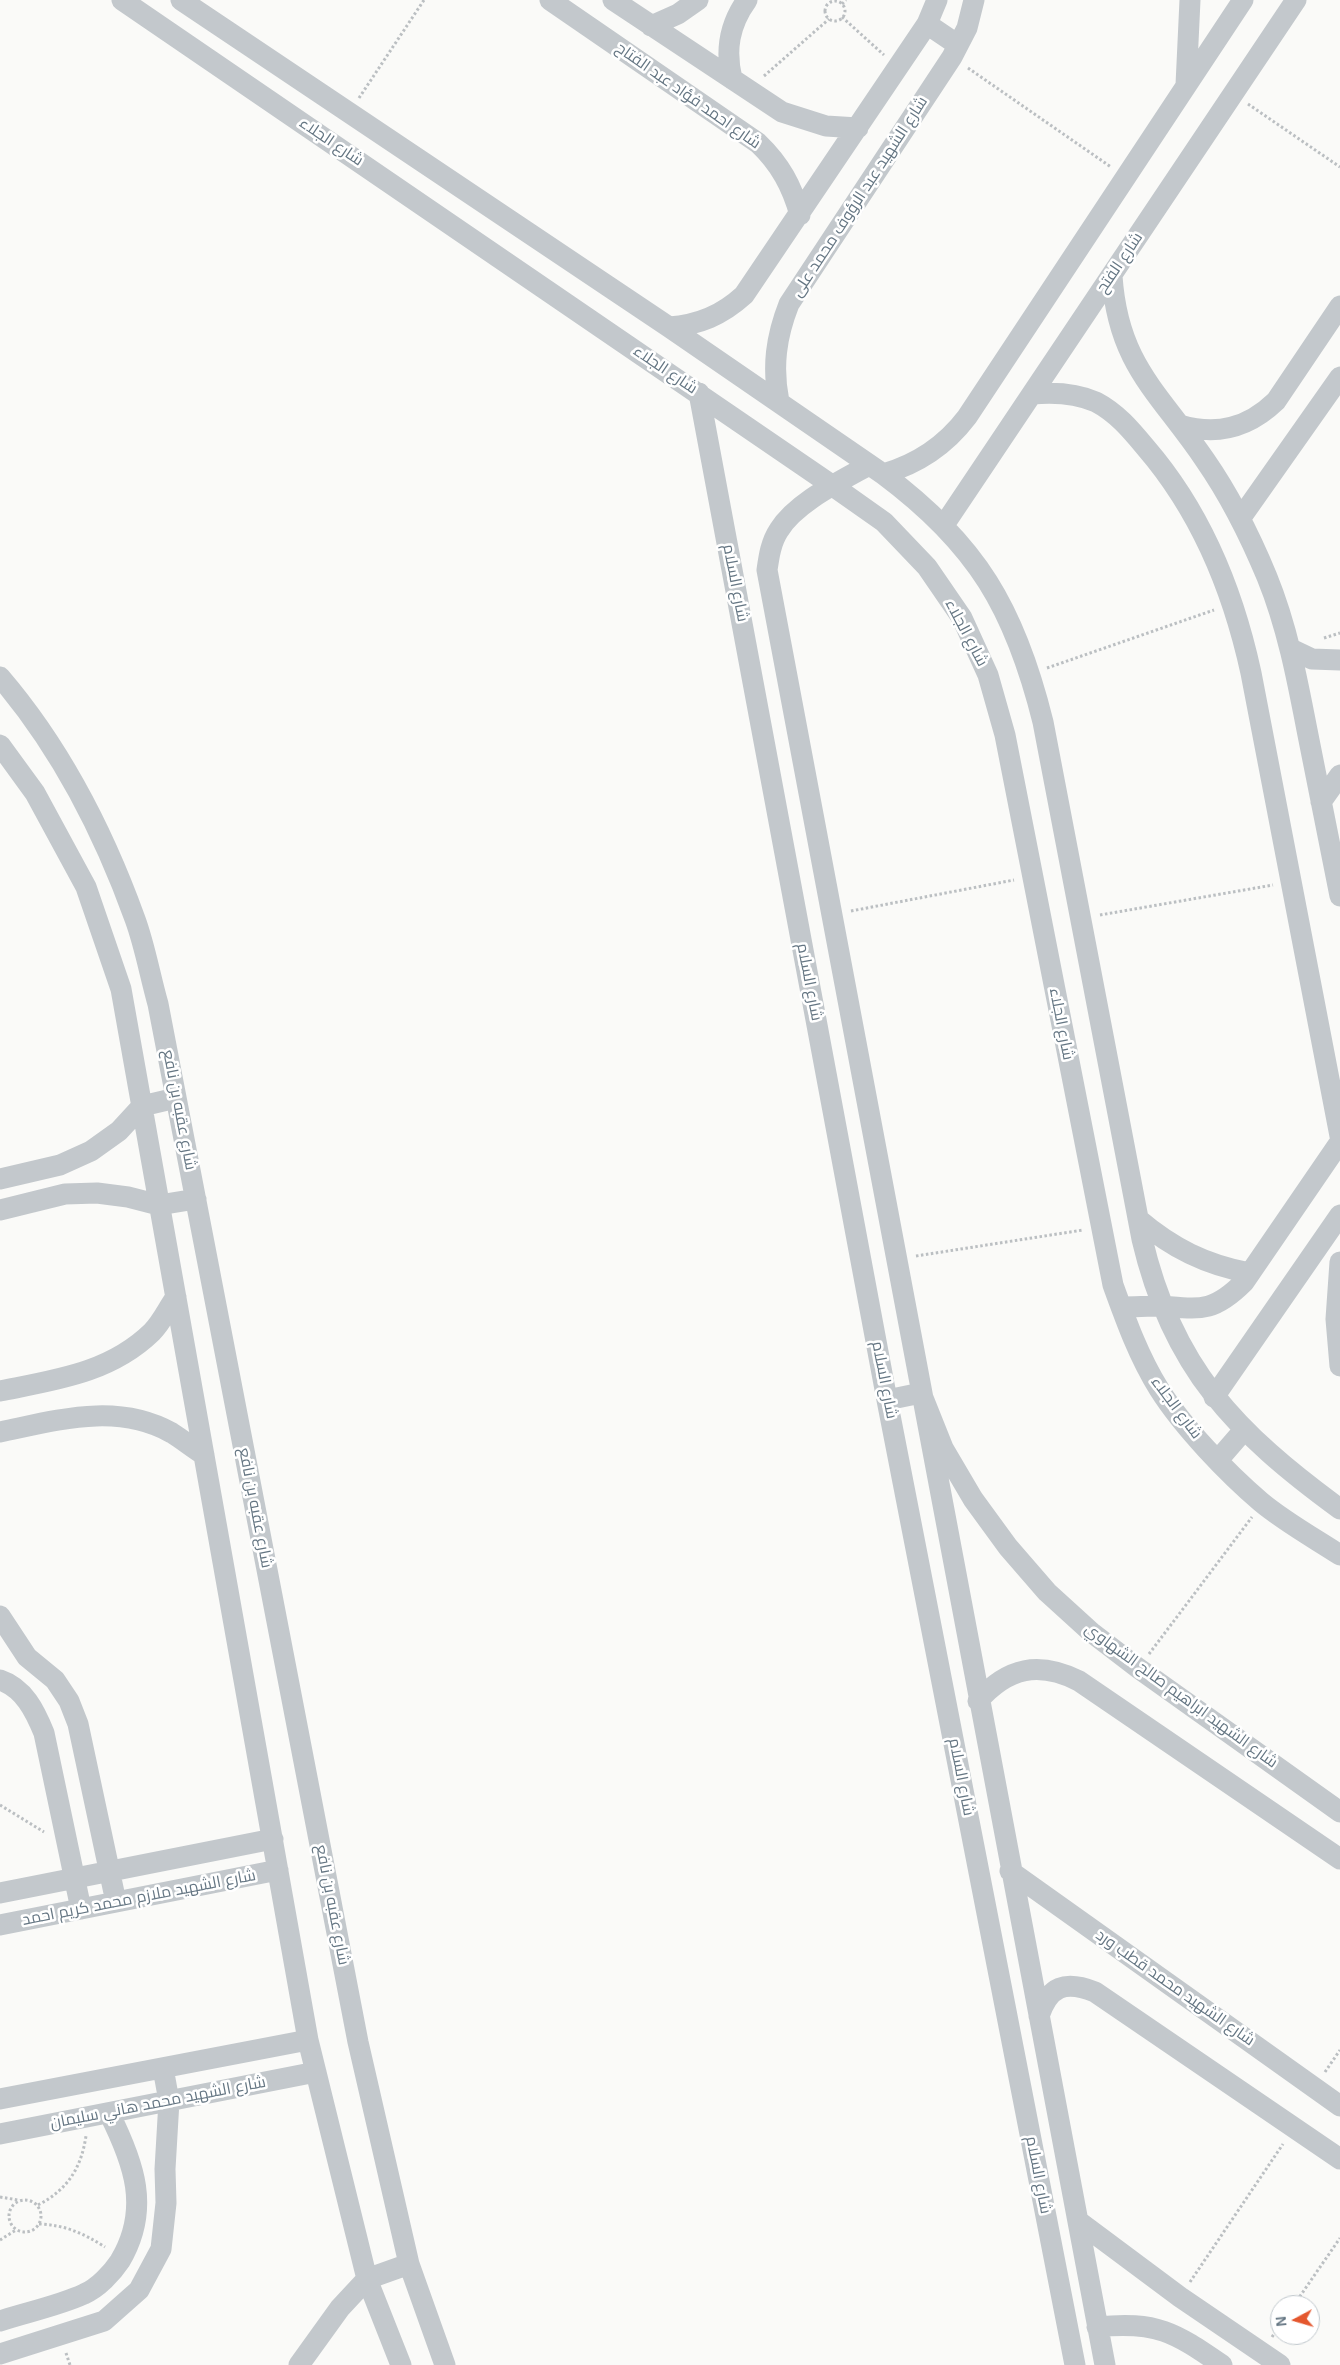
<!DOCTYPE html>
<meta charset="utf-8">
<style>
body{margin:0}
#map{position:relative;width:1340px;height:2365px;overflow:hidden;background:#fafaf8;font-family:Arial,sans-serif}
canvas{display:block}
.north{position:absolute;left:1270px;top:2295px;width:50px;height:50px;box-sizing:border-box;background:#fff;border:1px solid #c1c8cd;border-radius:50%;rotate:264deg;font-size:14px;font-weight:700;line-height:20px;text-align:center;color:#657683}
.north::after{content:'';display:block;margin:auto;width:18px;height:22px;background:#e4572e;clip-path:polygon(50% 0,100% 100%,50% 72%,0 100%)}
</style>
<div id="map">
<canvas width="1340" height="2365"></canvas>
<div class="north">N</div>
</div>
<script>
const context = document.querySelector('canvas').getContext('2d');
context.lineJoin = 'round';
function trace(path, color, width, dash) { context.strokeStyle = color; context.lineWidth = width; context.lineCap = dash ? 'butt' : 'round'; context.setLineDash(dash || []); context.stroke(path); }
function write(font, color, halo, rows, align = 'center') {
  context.font = font + ' Arial,Cairo,sans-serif'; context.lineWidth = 5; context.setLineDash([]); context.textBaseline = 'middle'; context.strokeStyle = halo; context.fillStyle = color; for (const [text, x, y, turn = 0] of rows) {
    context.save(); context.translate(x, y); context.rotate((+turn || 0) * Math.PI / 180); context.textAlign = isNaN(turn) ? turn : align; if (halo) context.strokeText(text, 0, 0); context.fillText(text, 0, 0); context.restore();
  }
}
const path = new Path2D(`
 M825 11a10 10 0 1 1 20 0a10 10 0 1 1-20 0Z
 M842,4L846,0
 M842,17L884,55
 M968,68L1111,167
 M764,76L829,19
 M359,98L424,0
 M1248,104L1340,167
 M1324,638L1340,633
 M1047,668L1214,610
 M851,911L1014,880
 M1100,915L1273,885
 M916,1256L1083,1230
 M1149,1654L1252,1517
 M0,1805L44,1832
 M1325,2072L1340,2050
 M0,2197L18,2200
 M9 2216a16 16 0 1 1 32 0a16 16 0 1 1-32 0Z
 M38,2205C67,2190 81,2169 86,2136
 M39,2224C65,2225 83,2233 105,2247
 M0,2240L16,2230
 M1190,2282L1283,2144
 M1294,2305L1340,2238
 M1272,2337L1280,2325
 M66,2353L70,2365`);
const minor = new Path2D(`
 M122,0L833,486L884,522L927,567L962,618L988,675L1005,735L1113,1285C1126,1321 1139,1357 1159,1389C1183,1427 1227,1473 1261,1502C1285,1522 1314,1538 1340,1555
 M181,0L669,327L883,474C977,544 1015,609 1043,722L1142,1239C1172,1368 1236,1433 1340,1509
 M550,0L758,143C780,164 792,186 800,215
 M613,0L782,112L826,126L858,128
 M927,24L958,45
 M651,26L678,14L698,0
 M732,79C725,50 729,25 747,0
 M1186,85L1190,0
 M1112,276C1118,365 1159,392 1205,460C1230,496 1250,536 1267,577C1287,626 1297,678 1307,730C1318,785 1329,841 1340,896
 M669,327C699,325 722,315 744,295L927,24L937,0
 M699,393L887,1400L1075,2365
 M1032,394C1054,392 1076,393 1096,402C1117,413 1131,430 1146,448C1202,513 1233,590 1251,673L1340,1136
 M779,402C772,367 776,337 789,304L952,57L967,28L974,0
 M1180,425C1217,436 1248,428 1276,401L1340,306
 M869,465C841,481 796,502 779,530C771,542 769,556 767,570L1105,2365
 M883,474C918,464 945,446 967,417L1243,0
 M1240,519L1340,377
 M944,525L1296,0
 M1291,649L1312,659L1340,660
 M0,677C60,747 104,833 135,919C145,946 150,976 158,1004L358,2042L409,2264L445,2365
 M0,745L35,793L86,887L121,989L308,2040L367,2279L401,2365
 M1321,802L1340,775
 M0,1179L60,1165L91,1151L119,1131L142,1106L176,1098
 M0,1210L65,1194L97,1193L128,1197L159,1205L196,1199
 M1138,1219C1172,1248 1206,1265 1250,1273
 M1340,1262L1336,1319L1340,1366
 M1121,1307C1134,1307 1148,1306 1161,1306C1200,1309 1213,1313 1244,1282L1340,1142
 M0,1391C55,1380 110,1373 152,1332C162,1322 168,1308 176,1297
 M1214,1397L1340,1215
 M887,1400L921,1393L943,1448L973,1499L1008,1547L1047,1592L1091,1632L1138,1668L1340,1812
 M0,1432C58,1420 117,1402 172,1433C183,1440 193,1448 204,1455
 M1218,1460L1244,1430
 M0,1616L27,1657L55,1680L69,1701L78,1724L116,1902
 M0,1680C24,1688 35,1711 44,1733L81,1909
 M978,1701C1008,1667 1039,1661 1079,1681L1340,1859
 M1010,1871L1340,2106
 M0,1893L273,1839
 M0,1925L278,1870
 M1039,2016C1049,1986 1065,1980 1095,1992L1340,2159
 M0,2099L308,2040
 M0,2134L316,2072
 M1078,2221L1180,2297L1280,2365
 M0,2321C27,2312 58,2306 84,2294C98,2288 112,2273 120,2261C151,2209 134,2163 109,2113
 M1097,2327C1157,2321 1174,2332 1222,2365
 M0,2354L104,2321L139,2290L161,2249L166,2203L165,2169L169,2101L163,2068
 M299,2365L340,2308L367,2279L409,2264`);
const streetNames = [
 ["شارع احمد فؤاد عبد الفتاح",688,96,35],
 ["شارع الجلاء",331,142,34],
 ["شارع الشهيد عبد الرؤوف محمد على",860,197,-57],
 ["شارع الفتح",1120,263,-56],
 ["شارع الجلاء",665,370,34],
 ["شارع السلام",735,583,79],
 ["شارع الجلاء",966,633,62],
 ["شارع السلام",809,982,79],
 ["شارع الجلاء",1061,1024,79],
 ["شارع عقبه بن نافع",179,1110,79],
 ["شارع السلام",884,1380,79],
 ["شارع الجلاء",1176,1408,53],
 ["شارع عقبه بن نافع",255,1508,79],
 ["شارع الشهيد ابراهيم صالح الشهاوي",1181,1696,36],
 ["شارع السلام",961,1777,79],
 ["شارع الشهيد ملازم محمد كريم احمد",139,1898,-11],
 ["شارع عقبه بن نافع",332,1905,79],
 ["شارع الشهيد محمد قطب ورد",1175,1988,35],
 ["شارع الشهيد محمد هاني سليمان",158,2103,-11],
 ["شارع السلام",1038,2175,79]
];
trace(path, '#bbbfc2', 3, [2.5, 2.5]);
trace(minor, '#c3c8cc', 21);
write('16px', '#657683', '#fff', streetNames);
</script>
